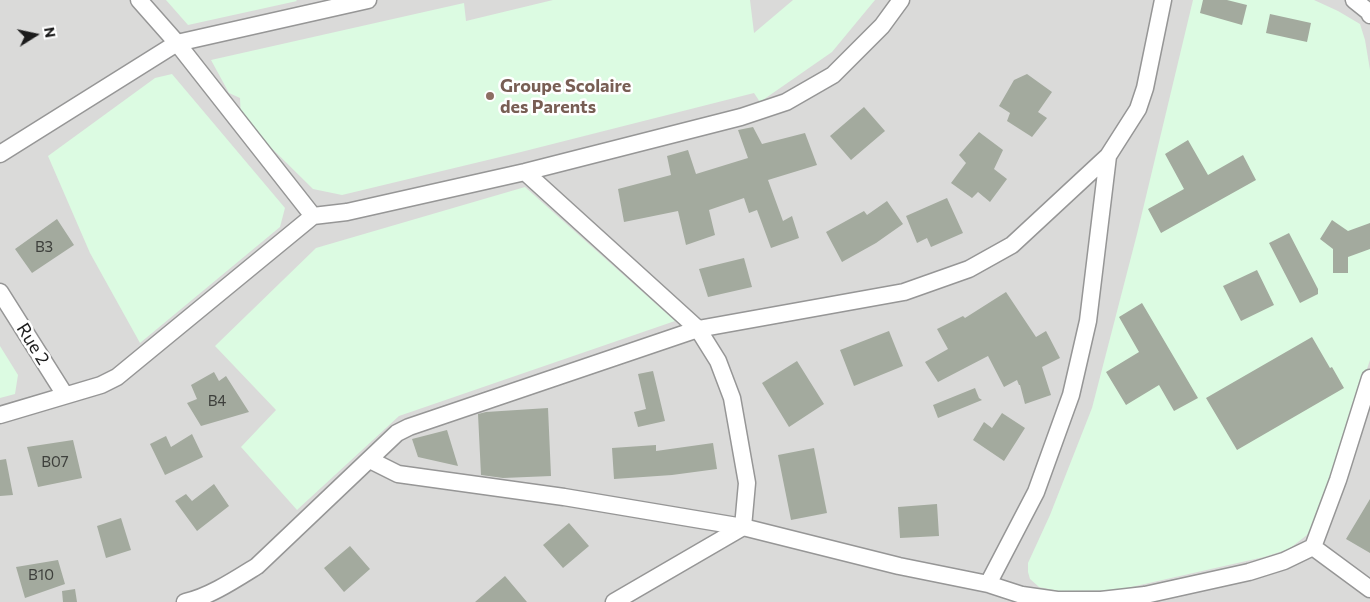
<!DOCTYPE html>
<style>
body{margin:0}
#map{position:relative;width:1370px;height:602px;overflow:hidden;background:#e4ece2;font-family:Commissioner,sans-serif}
canvas{display:block}
.north{position:absolute;left:10px;top:10px;width:50px;height:50px;-webkit-text-stroke:4px #fff;paint-order:stroke;rotate:80deg;font-size:14px;font-weight:700;line-height:20px;text-align:center;color:#1c1c1c}
.north::after{content:'';display:block;margin:auto;width:18px;height:22px;background:#1c1c1c;clip-path:polygon(50% 0,100% 100%,50% 72%,0 100%)}
</style>
<div id="map">
<canvas width="1370" height="602"></canvas>
<div class="north">N</div>
</div>
<script>
const context = document.querySelector('canvas').getContext('2d');
context.lineJoin = 'round';
function fill(path, color) { context.fillStyle = color; context.fill(path, 'evenodd'); }
function trace(path, color, width, dash) { context.strokeStyle = color; context.lineWidth = width; context.lineCap = dash ? 'butt' : 'round'; context.setLineDash(dash || []); context.stroke(path); }
function write(font, color, halo, rows, align = 'center') {
  context.font = font + ' Commissioner,sans-serif'; context.lineWidth = 5; context.setLineDash([]); context.textBaseline = 'middle'; context.strokeStyle = halo; context.fillStyle = color; for (const [text, x, y, turn = 0] of rows) {
    context.save(); context.translate(x, y); context.rotate((+turn || 0) * Math.PI / 180); context.textAlign = isNaN(turn) ? turn : align; if (halo) context.strokeText(text, 0, 0); context.fillText(text, 0, 0); context.restore();
  }
}
const residential = new Path2D(`
 M0,0H1370V602H0Z`);
const education = new Path2D(`
 M166,0H296L297,1L188,25Z
 M553,0H750L754,33L793,0H875L832,52L760,102L754,93L521,152L342,195L313,189L241,118L240,98L229,93L211,60L464,3L466,21Z
 M1193,0H1314L1338,11L1360,24L1365,40L1370,70V360L1319,513L1307,535L1289,549L1264,557L1118,590L1059,591L1039,587L1030,579L1028,572V563L1050,515L1092,408L1137,234Z
 M172,74L285,208L280,227L140,343L90,253L48,156L155,78Z
 M525,187L675,321L399,416L297,510L241,447L276,410L215,346L316,248Z
 M0,346L18,375L15,394L0,398Z`);
const building = new Path2D(`
 M1203,0H1227L1247,5L1242,25L1200,13Z
 M1270,14L1311,23L1307,42L1266,33Z
 M1027,74L1052,92L1038,112L1047,118L1032,137L1007,121L1010,113L999,106L1014,80Z
 M864,107L885,131L851,160L830,136Z
 M753,127L762,144L805,133L817,165L768,180L783,221L792,216L799,238L771,248L757,210L749,213L744,198L709,210L715,235L686,245L678,211L624,222L618,189L671,175L667,156L688,150L696,174L748,158L738,130Z
 M979,132L1003,150L994,169L1007,179L990,202L978,192L972,198L951,183L966,163L959,155Z
 M1188,140L1208,175L1243,155L1256,180L1161,233L1148,209L1184,189L1165,154Z
 M947,198L963,233L931,247L927,238L917,243L906,216Z
 M887,201L903,224L876,243L842,262L826,232L864,211L867,215Z
 M57,219L74,245L32,273L15,249Z
 M1332,220L1348,231L1370,223V249L1348,257V273H1333V249L1320,239Z
 M1289,233L1318,289V294L1300,303L1269,243Z
 M744,258L752,287L708,297L699,269Z
 M1257,270L1274,305L1241,321L1223,286Z
 M1006,292L1036,337L1046,331L1060,358L1042,367L1051,395L1025,404L1020,385H1019L1017,380L1004,387L988,356L938,382L925,362L948,349L937,329L963,316L965,318Z
 M1142,303L1198,398L1174,411L1159,385L1126,405L1106,372L1139,352L1119,317Z
 M889,331L903,366L854,386L840,350Z
 M1312,337L1330,368L1332,367L1344,388L1237,450L1206,398Z
 M797,361L824,404L789,427L762,383Z
 M653,371L665,421L638,427L634,412L646,409L638,374Z
 M214,372L219,381L226,376L249,412L201,426L187,403L197,399L191,385Z
 M975,388L979,398L982,400L938,418L933,405Z
 M548,408L551,476L503,478L481,475L478,414L486,412Z
 M1002,413L1025,428L1004,461L973,440L984,422L992,428Z
 M447,430L458,466L418,457L412,439Z
 M192,434L203,457L165,475L150,444L166,436L171,447Z
 M73,440L82,478L38,487L27,447Z
 M713,443L717,469L672,475L614,479L612,448L656,445V451Z
 M814,448L827,513L791,520L778,455Z
 M6,459L13,495L0,496V460Z
 M214,484L229,506L197,531L175,501L186,494L192,501Z
 M1370,499V553L1346,539Z
 M937,504L939,536L900,538L898,507Z
 M121,518L131,550L106,558L97,526Z
 M569,523L589,546L563,568L543,545Z
 M350,546L370,569L344,592L324,568Z
 M58,560L65,584L25,598L16,567Z
 M505,576L527,602H475Z
 M75,589L77,602H63L62,591Z`);
const street = new Path2D(`
 M139,0L177,43L313,216L347,212L525,172L741,117L786,102L833,75L882,26L901,0
 M1354,0L1369,12L1370,15
 M0,154L177,43L368,0
 M525,172L698,329L718,361L732,398L747,483L743,527L614,602
 M0,292L65,395
 M0,415L101,385L117,377L313,216
 M370,460L398,474L564,497L743,527L899,566L988,584L1022,595L1057,600H1101L1145,595L1249,572L1284,561L1313,547L1338,480L1370,378
 M1313,547L1370,589
 M988,584L1036,492L1071,395L1088,321L1108,156L1138,109L1145,88L1163,0
 M185,602C209,597 236,579 257,566L397,433L409,427L698,329L904,292L969,269L1012,245L1108,156`);
const markers = [
 [490,96,5,"#8d6e63"]
];
const numberNames = [
 ["B3",44,247],
 ["B4",217,401],
 ["B07",55,462],
 ["B10",41,575]
];
const educationNames = [
 ["Groupe Scolaire",500,86],
 ["des Parents",500,107]
];
const streetNames = [
 ["Rue 2",33,344,58]
];
fill(residential, '#dadad9');
fill(education, '#dcfbe2');
fill(building, '#a3aa9e');
trace(street, '#969696', 19);
trace(street, '#fff', 16);
for (const [x, y, r, color] of markers) { const dot = new Path2D(); dot.arc(x, y, r, 0, 2 * Math.PI); context.fillStyle = color; context.fill(dot); trace(dot, '#fff', 2); }
write('15px', '#3e403c', null, numberNames);
write('bold 18px', '#785e54', '#fff', educationNames, 'left');
write('18px', '#1c1c1c', '#fff', streetNames);
</script>
